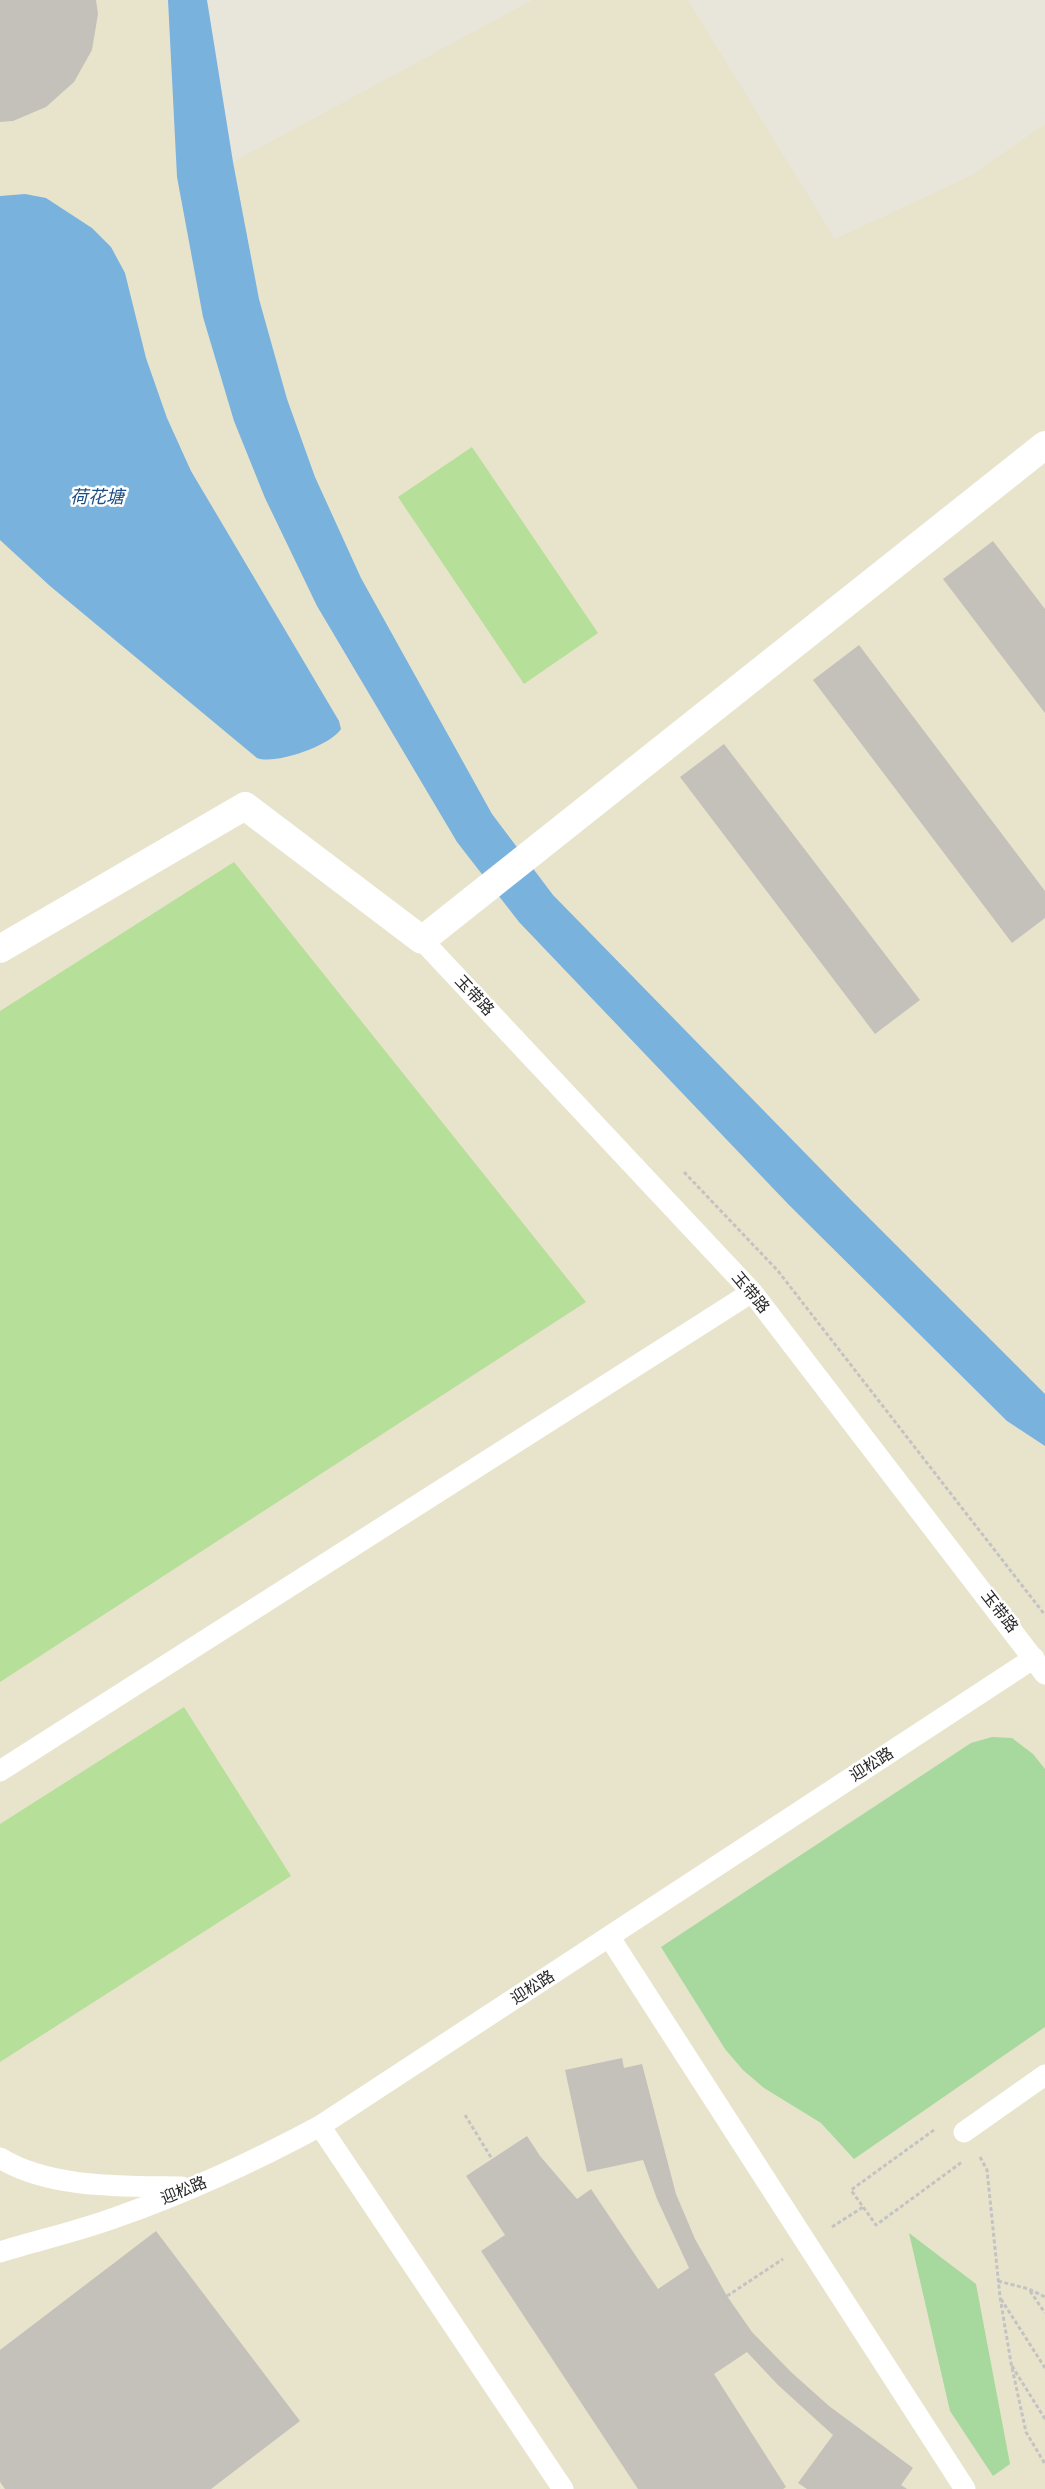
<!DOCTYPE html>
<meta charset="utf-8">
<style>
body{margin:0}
canvas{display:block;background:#e8e5db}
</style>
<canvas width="1045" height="2489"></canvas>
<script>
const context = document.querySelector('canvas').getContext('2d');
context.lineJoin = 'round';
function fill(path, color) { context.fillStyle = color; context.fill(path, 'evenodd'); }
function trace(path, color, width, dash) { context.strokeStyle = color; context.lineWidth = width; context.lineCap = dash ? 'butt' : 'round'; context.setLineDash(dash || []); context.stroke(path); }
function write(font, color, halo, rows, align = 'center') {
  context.font = font + ' "Fira Sans Condensed","Noto Sans SC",sans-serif'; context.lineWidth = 5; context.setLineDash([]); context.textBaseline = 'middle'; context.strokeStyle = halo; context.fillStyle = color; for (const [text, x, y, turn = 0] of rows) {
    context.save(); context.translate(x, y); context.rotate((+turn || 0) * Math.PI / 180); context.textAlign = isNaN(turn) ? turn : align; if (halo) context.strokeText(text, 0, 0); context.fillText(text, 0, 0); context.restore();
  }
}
const education = new Path2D(`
 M0,0H168L177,177L233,162L532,0H688L835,239L970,176L1045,124V2489H0Z`);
const green = new Path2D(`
 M992,1737L1012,1738L1033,1754L1045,1769V2027L854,2159L821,2123L764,2088L743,2070L725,2049L661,1947L971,1743Z
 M909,2233L976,2284L1010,2464L993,2476L950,2411Z`);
const pitch = new Path2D(`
 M472,447L598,633L524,684L398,497Z
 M234,862L586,1302L0,1682V1011Z
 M184,1707L291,1876L0,2062V1824Z`);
const water = new Path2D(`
 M168,0H207L233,162L259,299L287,399L315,477L361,578L492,814L553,895L851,1200L1045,1394V1446L1007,1421L789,1205L519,922L457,842L317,606L265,498L234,421L203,317L177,177Z
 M25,194L46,198L92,228L111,247L125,273L146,358L167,418L191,471L339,721L341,729C330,746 275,765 257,758L50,586L0,540V196Z`);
const building = new Path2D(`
 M0,0H96L98,14L92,50L74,82L46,107L13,121L0,122Z
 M993,541L1045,609V713L943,579Z
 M859,645L1045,891V918L1012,943L813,680Z
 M724,744L920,1000L875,1034L680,777Z
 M622,2058L624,2068L642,2064L676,2194L695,2239L727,2296L752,2332L791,2372L829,2406L913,2468L901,2485L907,2489H807L798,2483L833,2435L778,2385L747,2352L714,2374L786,2487L783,2489H638L481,2251L505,2235L466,2176L527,2136L540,2156L577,2199L591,2189L658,2289L689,2268L657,2199L643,2160L587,2172L565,2070Z
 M156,2231L300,2421L211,2489H5L0,2482V2350Z`);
const path = new Path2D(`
 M684,1172L778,1271L1045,1615
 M465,2115L492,2159
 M934,2130L851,2190L876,2225L962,2162
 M980,2157L987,2170L1000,2297L1011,2363L1026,2432L1045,2464
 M832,2227L863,2207
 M998,2281L1029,2289L1045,2297
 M1030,2291L1045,2313
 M727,2296L783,2259
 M1001,2299L1045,2368
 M1012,2366L1045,2419`);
const service = new Path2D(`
 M422,940L752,1292L1045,1674
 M0,1771L752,1292
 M610,1938L965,2489
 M320,2126L563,2489
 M964,2132L1045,2075
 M0,2158C50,2189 125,2186 182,2187
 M0,2252C39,2240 79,2231 117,2217C188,2192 255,2161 320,2126L1034,1658`);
const minor = new Path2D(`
 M0,949L245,806L422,940L1045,445`);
const streetNames = [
 ["玉带路",474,996,47],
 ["玉带路",750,1293,50],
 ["玉带路",999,1612,52],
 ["迎松路",872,1765,-33],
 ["迎松路",533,1988,-33],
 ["迎松路",184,2191,-22]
];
const waterNames = [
 ["荷花塘",97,498]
];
fill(education, '#e8e4cc');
fill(green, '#a7d89d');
fill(pitch, '#b6df9a');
fill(water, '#7ab2de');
fill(building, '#c4c1ba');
trace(path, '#c3c3c3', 3, [4, 2.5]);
trace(service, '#fff', 21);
trace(minor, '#fff', 28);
write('16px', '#272727', '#fff', streetNames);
write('italic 18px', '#1d4f86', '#fff', waterNames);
</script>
